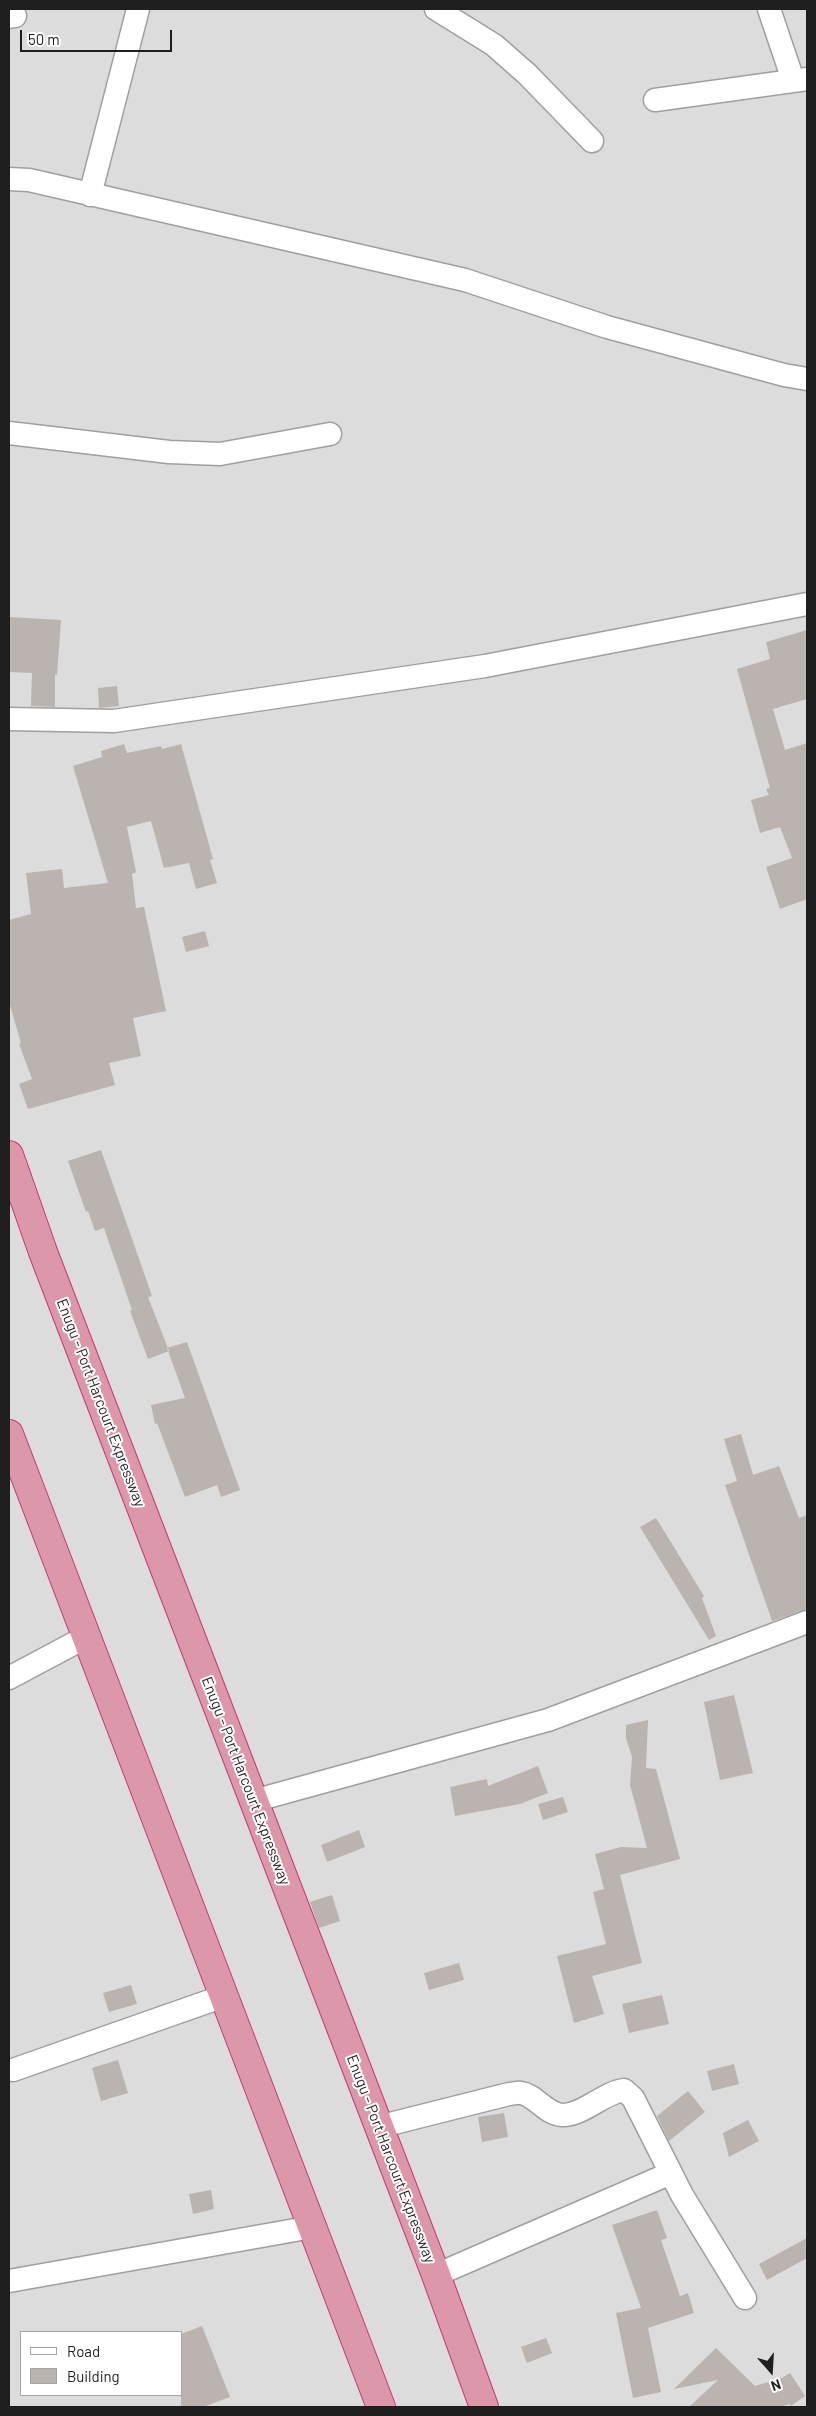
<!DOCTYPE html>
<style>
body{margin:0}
#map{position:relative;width:816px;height:2416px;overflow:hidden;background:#eeebe6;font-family:Barlow,sans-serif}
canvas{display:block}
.frame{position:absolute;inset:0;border:10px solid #1e1e1e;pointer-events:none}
.legend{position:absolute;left:20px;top:2331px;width:162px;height:65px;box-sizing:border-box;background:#fff;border:1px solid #a5a5a5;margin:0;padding:6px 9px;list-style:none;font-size:15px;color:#1e1e1e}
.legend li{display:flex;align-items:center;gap:10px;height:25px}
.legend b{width:25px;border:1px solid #a5a5a5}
.north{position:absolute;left:746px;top:2346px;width:50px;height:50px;-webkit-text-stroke:4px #fff;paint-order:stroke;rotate:161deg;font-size:14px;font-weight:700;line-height:20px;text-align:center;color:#1e1e1e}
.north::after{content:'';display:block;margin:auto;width:18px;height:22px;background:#1e1e1e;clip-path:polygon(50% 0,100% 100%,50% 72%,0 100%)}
.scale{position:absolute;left:20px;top:30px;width:152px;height:22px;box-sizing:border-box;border:2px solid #1e1e1e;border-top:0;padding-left:6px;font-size:15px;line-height:18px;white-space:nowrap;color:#1e1e1e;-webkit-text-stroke:4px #fff;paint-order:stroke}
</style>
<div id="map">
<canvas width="816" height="2416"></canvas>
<div class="frame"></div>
<ul class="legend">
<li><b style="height:6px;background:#fff"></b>Road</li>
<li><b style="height:14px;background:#bbb3af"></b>Building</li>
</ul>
<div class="north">N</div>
<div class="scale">50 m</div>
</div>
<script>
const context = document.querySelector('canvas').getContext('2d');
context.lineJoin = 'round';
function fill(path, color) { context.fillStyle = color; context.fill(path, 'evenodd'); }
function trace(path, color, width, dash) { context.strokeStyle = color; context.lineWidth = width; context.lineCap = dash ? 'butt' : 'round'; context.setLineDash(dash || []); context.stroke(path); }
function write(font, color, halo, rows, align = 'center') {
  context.font = font + ' Barlow,sans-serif'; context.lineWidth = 4; context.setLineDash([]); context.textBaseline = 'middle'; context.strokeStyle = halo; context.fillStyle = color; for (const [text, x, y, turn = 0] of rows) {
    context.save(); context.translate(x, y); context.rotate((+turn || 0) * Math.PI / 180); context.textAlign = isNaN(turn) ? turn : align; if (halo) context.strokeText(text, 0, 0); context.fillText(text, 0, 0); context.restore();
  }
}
const residential = new Path2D(`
 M9,9H807V2407H9ZM21,2332H181V2395H21Z`);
const building = new Path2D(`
 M9,617L61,620L57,675L55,674V707L31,706L32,673L9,672Z
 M807,630V699L773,709L785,750L807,743V899L780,909L766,867L792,858L780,827L760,833L751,800L769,795L766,789L770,788L737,669L770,659L766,642Z
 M117,686L119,706L99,708L98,688Z
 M124,744L127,753L161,746L162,749L181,744L213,859L210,860L217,883L196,889L189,863L164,868L151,821L127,827L136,872L132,874L136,908L144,907L166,1011L133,1018L141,1056L109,1063L115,1085L28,1109L19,1084L32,1079L19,1044L21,1043L9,1002V920L31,914L26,873L62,869L64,888L108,883L73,766L102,757L101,751Z
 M205,931L209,946L186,952L182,937Z
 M101,1150L152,1296L148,1297L169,1351L148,1359L130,1311L132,1310L104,1228L95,1231L88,1211L86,1212L68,1161Z
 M187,1342L240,1490L221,1497L217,1485L185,1497L157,1423L155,1424L151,1405L185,1398L167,1348Z
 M741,1434L753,1475L779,1466L799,1518L807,1515V1609L772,1621L725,1485L737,1481L724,1439Z
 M656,1518L704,1596L702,1598L716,1636L709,1640L640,1527Z
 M734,1695L753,1773L720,1780L704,1702Z
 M648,1720L646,1768L656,1769L680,1859L620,1875L642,1963L592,1976L604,2014L574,2023L557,1956L606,1944L593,1892L604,1889L595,1854L621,1847L647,1848L630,1785L632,1757L626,1738V1725Z
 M538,1766L548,1793L520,1804L455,1816L450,1787L487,1779L488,1786Z
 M563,1797L568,1812L543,1820L538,1804Z
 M359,1830L365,1847L327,1862L321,1845Z
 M332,1895L340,1921L319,1928L310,1902Z
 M459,1963L464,1980L429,1990L424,1973Z
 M131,1985L137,2004L109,2012L103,1993Z
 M662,1995L669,2024L629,2033L622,2004Z
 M118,2060L128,2093L101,2101L92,2068Z
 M734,2064L739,2084L712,2091L707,2071Z
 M688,2091L705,2112L669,2141L657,2116Z
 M504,2113L508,2137L482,2142L478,2117Z
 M748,2120L759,2141L729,2157L723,2133Z
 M211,2190L214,2209L193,2214L189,2194Z
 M657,2210L667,2238L661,2240L680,2296L688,2293L694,2313L648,2328L661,2392L633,2398L616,2313L641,2308L612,2225Z
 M807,2238V2258L767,2280L759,2264Z
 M202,2326L230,2397L203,2407H181V2334Z
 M546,2338L552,2353L527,2363L521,2347Z
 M716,2348L755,2386L782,2378L790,2373L805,2396L791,2406L790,2404L778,2407H689L718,2380L674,2389Z`);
const street = new Path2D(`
 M436,9L494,45L527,74L592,141
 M769,9L793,80
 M9,17L15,16
 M655,100L807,79
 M9,179L29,180L465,280L607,327L784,375L807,379
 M90,195L138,9
 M9,433L169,452L220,454L330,434
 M9,719L114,721L485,666L807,604
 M9,1678L86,1637
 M253,1801L548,1720L807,1622
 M13,2070L224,1996
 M378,2127L509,2094C512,2094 517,2092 521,2093C536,2095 545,2114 562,2115C582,2116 603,2093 624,2090L633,2098L682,2195L745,2298
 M436,2275L671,2173
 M9,2281L312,2227`);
const highway = new Path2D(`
 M9,1155L43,1252L436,2275L484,2407
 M9,1434L381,2407`);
const streetNames = [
 ["Enugu - Port Harcourt Expressway",101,1403,69],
 ["Enugu - Port Harcourt Expressway",246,1781,69],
 ["Enugu - Port Harcourt Expressway",391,2159,69]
];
fill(residential, '#dcdcdc');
fill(building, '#bbb3af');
trace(street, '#9f9f9f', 25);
trace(highway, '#c63976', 30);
trace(street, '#fff', 22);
trace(highway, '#dc97aa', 28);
write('15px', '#1e1e1e', '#fff', streetNames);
</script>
